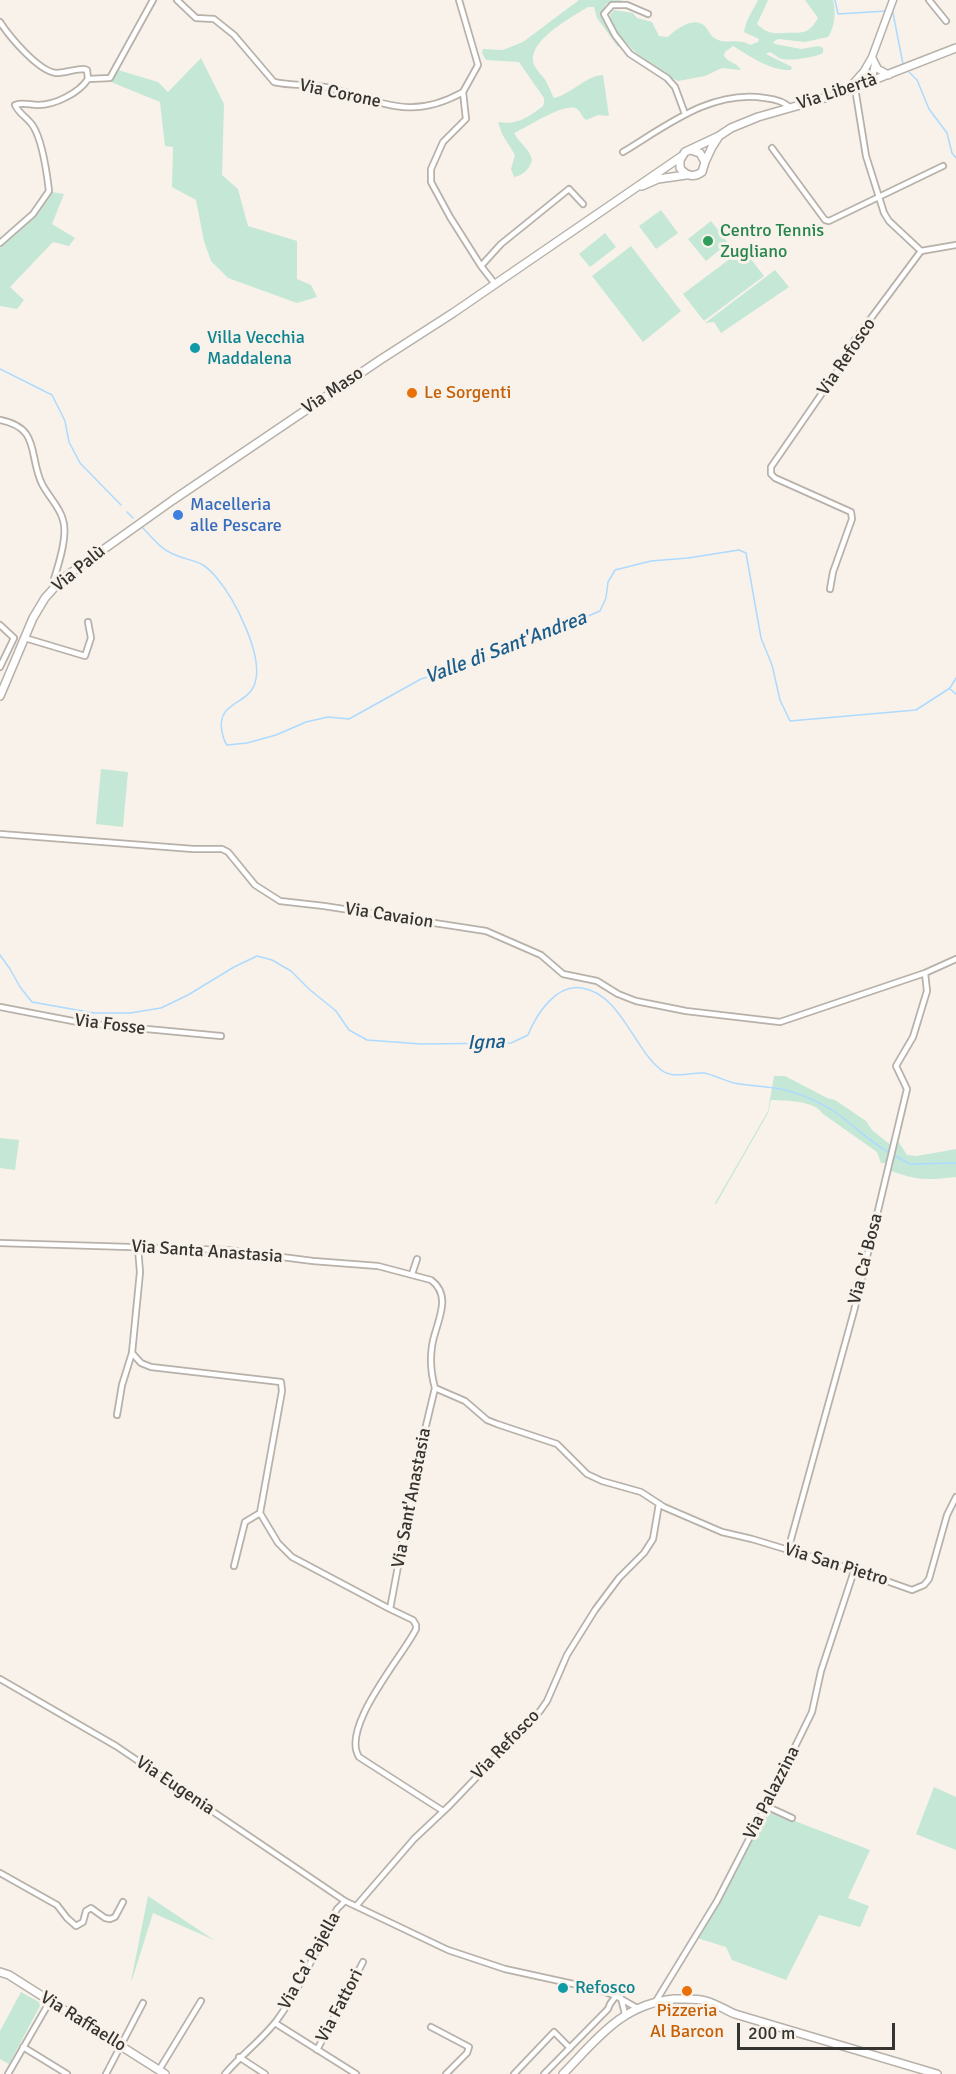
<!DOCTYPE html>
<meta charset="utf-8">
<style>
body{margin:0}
#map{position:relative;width:956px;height:2074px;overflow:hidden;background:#f8f2ea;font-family:Signika,sans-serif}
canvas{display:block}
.scale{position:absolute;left:737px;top:2023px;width:158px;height:27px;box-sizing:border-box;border:3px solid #363430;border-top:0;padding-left:8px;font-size:18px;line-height:21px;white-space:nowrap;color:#363430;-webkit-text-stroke:4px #f8f2ea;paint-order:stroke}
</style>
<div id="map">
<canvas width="956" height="2074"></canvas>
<div class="scale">200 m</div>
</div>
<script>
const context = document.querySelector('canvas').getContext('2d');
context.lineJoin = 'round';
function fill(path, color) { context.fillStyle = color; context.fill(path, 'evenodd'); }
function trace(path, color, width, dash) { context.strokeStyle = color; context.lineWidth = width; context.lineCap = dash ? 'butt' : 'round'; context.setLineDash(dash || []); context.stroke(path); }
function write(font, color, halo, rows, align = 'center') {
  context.font = font + ' Signika,sans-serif'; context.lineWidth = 6; context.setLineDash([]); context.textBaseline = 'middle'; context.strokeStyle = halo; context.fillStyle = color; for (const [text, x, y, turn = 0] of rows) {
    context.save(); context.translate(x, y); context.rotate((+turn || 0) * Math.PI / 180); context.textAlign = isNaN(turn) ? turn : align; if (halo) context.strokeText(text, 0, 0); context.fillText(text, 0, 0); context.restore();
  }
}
const green = new Path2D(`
 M579,0H624L606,4L602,14L611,22L610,15L614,10L633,13L637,18L652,22L659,36L668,37C675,30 691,18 702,24C709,28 709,37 718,40C729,44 739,38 750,45L758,42L759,39L744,32C746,19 753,11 758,0H768L757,24C766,33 773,34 784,33C801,32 808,36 818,18L805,0H833C836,11 835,27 828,37L805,42L778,39L773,42L775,44L801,49L819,46L823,48V53C816,57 792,61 783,59C779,59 774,54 770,52L766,54L792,67L791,70C771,71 749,56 733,46L725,52L724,56C728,63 737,62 741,70L722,68L705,76L678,81L665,75L635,52L611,26L620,45L618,47L597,18L594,7H588C572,17 530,39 533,61C534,68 539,72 543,77C548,83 550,91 554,98C572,94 585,76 603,75L609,116L598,115L586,120C582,117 581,112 577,109C566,101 526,128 514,133C519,143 530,149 532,160C530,169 522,176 514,177L511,169L515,155L502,134L498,122C517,125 527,118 542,107L544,104V98L519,62L486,60L482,53L483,49L503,50L523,42Z
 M201,58L224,104L222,175L238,189L248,226L297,241V279L311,285L317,297L297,303L228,278L211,261L204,241L196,200L172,187L173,147L165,146L160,102L111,82L118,70L158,82L168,92Z
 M52,192L64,194L52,224L75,238L69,246L53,242L10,287L24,300L17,309L0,306V248L36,214Z
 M661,210L678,233L656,249L639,226Z
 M711,221L728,243L706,261L688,239Z
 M605,233L616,247L590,267L579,254Z
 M631,246L681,311L643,342L592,276Z
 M743,249L764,276L704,321L683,294Z
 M775,270L789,287L721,333L714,322L705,323Z
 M101,769L128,772L123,827L96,824Z
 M774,1076H785L827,1098L835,1100L866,1121L872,1130L892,1146L888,1163H881L877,1152L823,1114C814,1100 787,1101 771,1100L768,1113L716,1204L715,1203L768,1111Z
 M0,1138L19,1140L15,1170L0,1168Z
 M898,1141L907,1155L917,1156L956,1149V1177C926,1180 920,1181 891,1171Z
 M934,1787L956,1797V1850L916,1834Z
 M769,1811L870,1850L848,1898L869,1906L860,1927L819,1915L786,1980L732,1960L726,1947L697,1938C725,1898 744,1852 769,1811Z
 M148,1896L214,1940L153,1913L133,1977L131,1981Z
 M21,1992L39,2002L40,2006L9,2064L0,2059V2031Z`);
const stream = new Path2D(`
 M835,0L838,14L886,11
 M891,11L893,13L903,64
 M909,72L917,80L929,109L947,133L952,153L956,158
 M0,369L52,395L65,421L69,442L80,463L121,505
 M127,512L133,518
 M142,527C152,537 160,549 173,554C193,563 200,558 216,577C234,598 264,655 255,683C248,706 216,701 222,732C223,737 224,741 227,745L247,743L276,735L306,722L328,717L349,719L421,679L484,660L539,631L569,624L600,611L606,598L608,582L615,570L651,561L688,558L739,550L746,553L761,638L772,665L780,700L790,721L916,710L950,688L956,678
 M950,689L956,694
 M0,955L10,969L20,987L32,1002L94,1013H130L161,1008L188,995L234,967L257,956L272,960L291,971L309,989L336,1011L349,1030L367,1040L421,1044L511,1043L528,1035C536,1015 556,983 582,988C620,994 633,1047 660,1069C672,1080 689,1072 704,1073C711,1074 726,1081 734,1083C749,1086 765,1086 780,1089C797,1092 820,1102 835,1112C854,1125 869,1142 890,1153
 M894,1155L910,1164L956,1163`);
const minor = new Path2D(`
 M177,0L196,18L214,19L234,35L274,82C291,86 308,84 325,87C379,99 408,123 463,92
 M459,0L478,65L463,92L466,119L443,142L431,169V182L450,217L481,266
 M929,0L946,21
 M648,14L627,5H612L604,14L615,35L630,54L667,78L675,87L685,114
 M0,22C9,36 38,71 56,73C65,73 75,69 84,69L87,70L88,79C79,93 55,105 38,105C30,105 23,102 15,105C19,114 28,118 33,126C42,140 47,174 49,191L33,214L0,243
 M88,79L110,78L153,0
 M855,88L866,156L884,213L889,221L921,251
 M772,148L825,220L829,221L943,166
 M623,152C666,126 712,89 765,98C774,99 784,101 790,108
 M921,251L956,245
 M495,284L481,266L501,244L569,189L583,204
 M0,420C41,428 28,455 42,484C48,496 60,507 63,520C68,535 59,563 54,579L57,584
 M830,589L833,572L852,519L851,512L775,478L771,474V467L836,373L854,341L921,251
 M0,625L14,638L0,667
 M25,638L85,656L91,638L88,622
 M0,834L193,849H222L228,852L255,885L280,901L324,906L486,931L541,955L563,974L597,981L618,994L636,1001L686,1011L780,1022L925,973L956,959
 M0,1007L83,1023L221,1036
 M0,1243L227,1250L313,1261L378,1266L431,1280C454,1297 435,1324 432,1346C430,1360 431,1374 435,1388L465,1401L487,1420L497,1424L557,1444L587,1474L602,1481L641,1492L664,1507L722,1532L752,1539L861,1572L912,1590L924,1585L929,1579L947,1515L956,1497
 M412,1274L417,1259
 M132,1353L141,1363L151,1367L281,1382L282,1391L260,1513L278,1543L292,1557L390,1609
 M435,1388L418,1459L390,1609L413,1620L416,1625V1629C403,1656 340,1727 359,1757L443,1811
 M117,1415L122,1385L132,1353L140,1272L138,1248
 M788,1550L854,1311L907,1089L896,1066L913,1037L927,991L925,973
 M234,1566L245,1522L260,1513
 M0,1679L116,1746L345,1901L448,1950L505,1969L596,1989L616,1996L637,2008
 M766,1806L792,1818
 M0,1873L57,1905L67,1918L76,1926L83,1922L86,1911L91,1908L105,1918L110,1919L115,1917L123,1902
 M357,1905L414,1839L450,1805L540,1711L547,1701L567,1655L595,1610L619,1578L644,1553L653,1539L659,1504
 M621,1998L625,2014
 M656,2001L717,1901L766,1806L812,1712L821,1671L854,1571
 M275,2023L356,2074
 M431,2027L469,2047L467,2053L446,2074
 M23,2047L67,2074
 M317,2050L363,1962
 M239,2057L265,2074
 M159,2070L201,2001
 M8,2074L50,2001
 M106,2074L143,2003
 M225,2074C241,2055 262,2040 277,2020C302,1986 317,1947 337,1909L345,1901
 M514,2074L554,2032L570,2048
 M544,2074L608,2009L610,2004L616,1996`);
const tertiary = new Path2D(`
 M872,57L878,69L889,75
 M871,82L875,64
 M848,89L864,71L872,57L893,0`);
const secondary = new Path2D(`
 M690,150L700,153L705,162L702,172C694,178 686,176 680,168V160L685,152L719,136L731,128L758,117L835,95L956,48
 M705,162L712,147L719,136
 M642,186L658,179L686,175
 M0,696L33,618L45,598L62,579L173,500L380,360L453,313L682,156
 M0,1972L9,1975L165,2074
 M563,2074C597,2039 622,2004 674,1999C684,1999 696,1998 706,2001C716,2004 726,2010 735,2014L937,2074`);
const markers = [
 [708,241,6,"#2e9e5b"],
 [195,348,6,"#0f9aa8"],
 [412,393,6,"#e8710a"],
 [178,515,6,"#3f7fe0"],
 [563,1988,6,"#0f9aa8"],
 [687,1991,6,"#e8710a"]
];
const streetNames = [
 ["Via Libertà",837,92,-18],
 ["Via Corone",340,94,12],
 ["Via Refosco",847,357,-56],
 ["Via Maso",333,391,-34],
 ["Via Palù",79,569,-39],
 ["Via Cavaion",389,916,9],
 ["Via Fosse",110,1025,7],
 ["Via Santa Anastasia",207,1252,4],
 ["Via Ca' Bosa",866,1259,-76],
 ["Via Sant'Anastasia",412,1498,-79],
 ["Via San Pietro",836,1565,17],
 ["Via Refosco",506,1745,-46],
 ["Via Eugenia",175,1786,34],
 ["Via Palazzina",772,1793,-63],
 ["Via Ca' Pajella",310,1961,-61],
 ["Via Fattori",340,2006,-62],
 ["Via Raffaello",83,2022,32]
];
const leisureNames = [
 ["Centro Tennis",720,231],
 ["Zugliano",720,252]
];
const cultureNames = [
 ["Villa Vecchia",207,338],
 ["Maddalena",207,359],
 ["Refosco",575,1988]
];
const foodNames = [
 ["Le Sorgenti",424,393],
 ["Pizzeria",687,2011,"center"],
 ["Al Barcon",687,2032,"center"]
];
const shopNames = [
 ["Macelleria",190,505],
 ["alle Pescare",190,526]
];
const waterNames = [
 ["Valle di Sant'Andrea",506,648,-21],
 ["Igna",486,1043,-2]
];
fill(green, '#c4e7d6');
trace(stream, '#addaff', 1.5);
trace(minor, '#b7b1aa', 8);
trace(tertiary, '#b7b1aa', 9);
trace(secondary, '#b7b1aa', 10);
trace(minor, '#fff', 4.5);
trace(tertiary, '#fff', 6);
trace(secondary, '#fff', 7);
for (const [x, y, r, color] of markers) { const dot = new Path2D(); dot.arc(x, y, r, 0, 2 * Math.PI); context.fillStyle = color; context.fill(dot); trace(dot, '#f8f2ea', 2); }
write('18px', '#363430', '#f8f2ea', streetNames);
write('18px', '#27864d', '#f8f2ea', leisureNames, 'left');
write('18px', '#0d838f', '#f8f2ea', cultureNames, 'left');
write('18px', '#c56008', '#f8f2ea', foodNames, 'left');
write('18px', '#366cbe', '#f8f2ea', shopNames, 'left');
write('italic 20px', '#185d8b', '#f8f2ea', waterNames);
</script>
